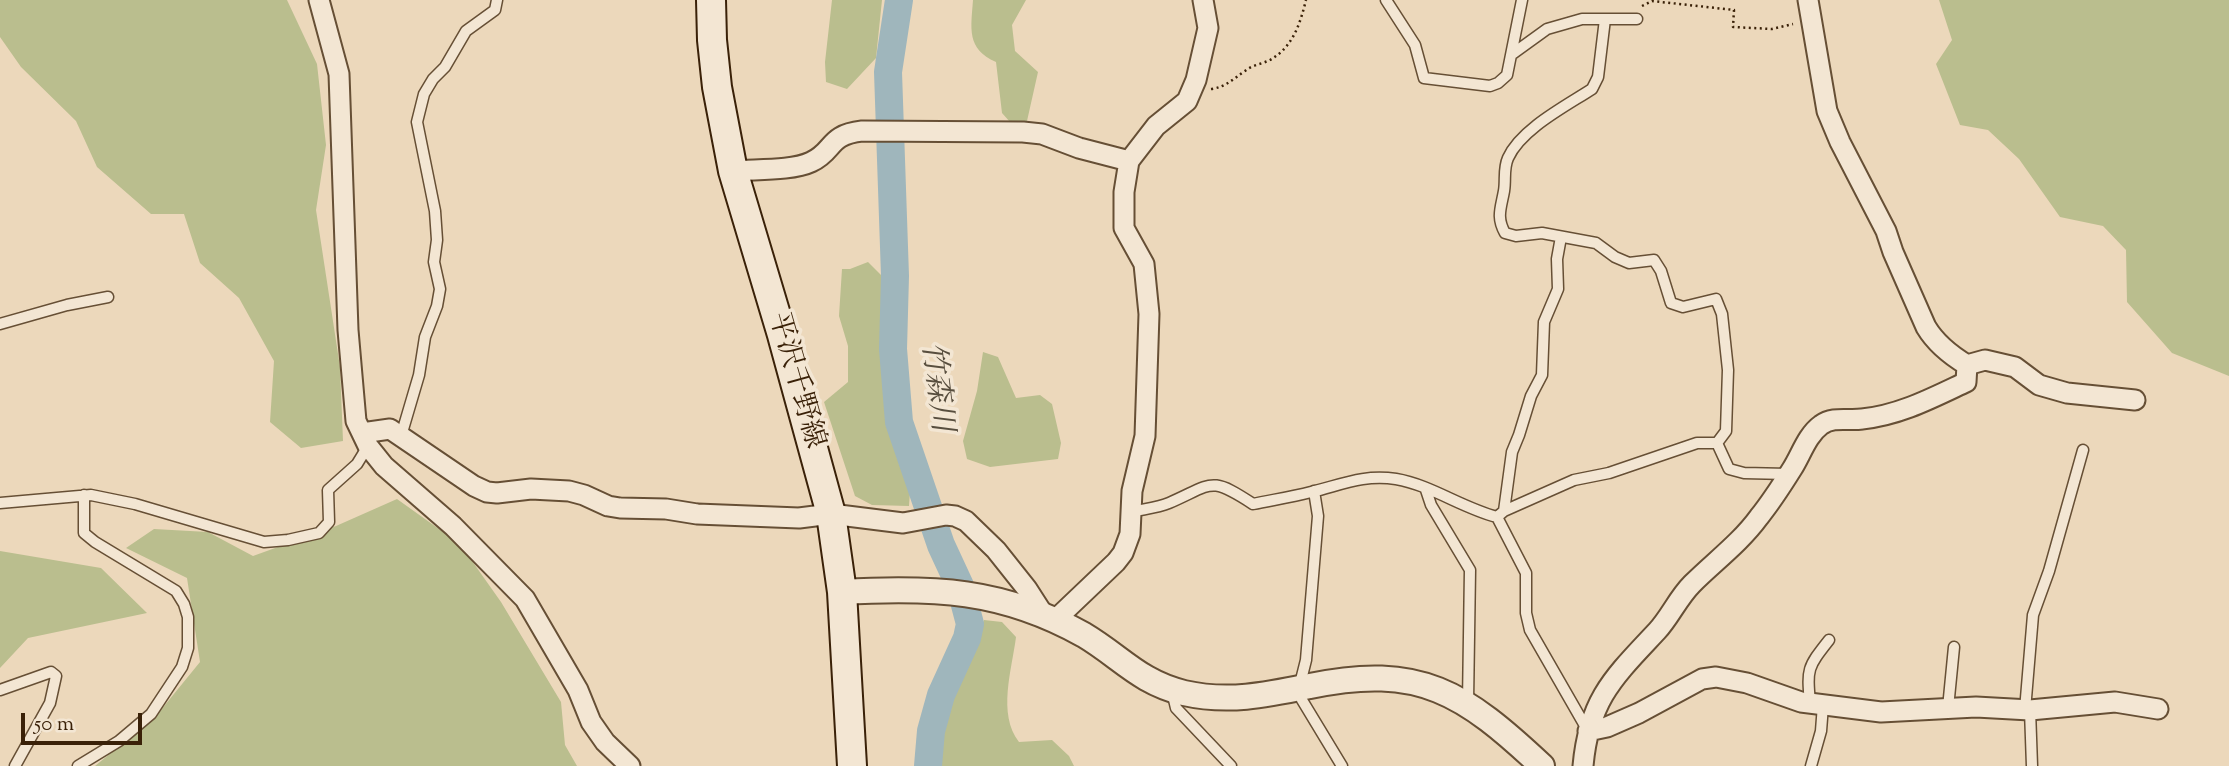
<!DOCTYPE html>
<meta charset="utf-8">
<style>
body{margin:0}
#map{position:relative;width:2229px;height:766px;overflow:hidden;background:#ecd8bb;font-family:"Sorts Mill Goudy",serif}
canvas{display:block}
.scale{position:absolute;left:21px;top:713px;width:121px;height:32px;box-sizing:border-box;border:4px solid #3a2108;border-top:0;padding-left:9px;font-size:21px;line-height:24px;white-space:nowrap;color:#3a2108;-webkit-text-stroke:5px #f3e6d3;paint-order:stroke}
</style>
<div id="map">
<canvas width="2229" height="766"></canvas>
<div class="scale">50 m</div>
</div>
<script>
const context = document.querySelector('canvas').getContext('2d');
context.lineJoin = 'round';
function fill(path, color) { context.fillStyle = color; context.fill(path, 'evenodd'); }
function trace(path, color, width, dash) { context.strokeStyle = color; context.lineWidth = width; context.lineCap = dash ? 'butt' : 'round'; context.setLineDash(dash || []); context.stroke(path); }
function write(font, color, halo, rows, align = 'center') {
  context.font = font + ' "Sorts Mill Goudy","Noto Serif JP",serif'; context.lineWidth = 7; context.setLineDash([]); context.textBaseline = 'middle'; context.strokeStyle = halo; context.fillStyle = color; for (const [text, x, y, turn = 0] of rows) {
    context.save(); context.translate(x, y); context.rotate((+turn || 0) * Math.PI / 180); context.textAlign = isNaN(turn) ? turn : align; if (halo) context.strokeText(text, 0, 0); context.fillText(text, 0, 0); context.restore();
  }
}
const green = new Path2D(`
 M0,0H287L317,64L326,145L316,210L340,367L343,441L301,448L270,422L274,361L239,298L200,263L184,214H151L97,167L76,121L21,67L0,37Z
 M832,0H882L876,58L847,89L826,82L825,62Z
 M973,0H1026L1012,25L1015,51L1038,72L1027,121L1010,122L1002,113L996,62C966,49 971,28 973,0Z
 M1939,0H2229V376L2172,353L2127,302L2126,250L2103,226L2060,217L2019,159L1988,130L1960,125L1936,64L1952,40Z
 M868,262L885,279L888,374L898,449L911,478L909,506L872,505L855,496L824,402L848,382V346L839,316L842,269H850Z
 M983,352L998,357L1016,398L1040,395L1052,404L1061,443L1058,459L990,467L967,459L963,441L977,391Z
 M397,499L460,544L501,602L561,702L565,745L577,766H95L156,716L200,662L187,578L126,548L154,529L208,532L253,556L336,526Z
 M0,551L101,568L147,613L28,638L0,668Z
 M984,620L1002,622L1016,637C1012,669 997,714 1019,742L1052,740L1069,756L1074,766H937L941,731L952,691Z`);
const river = new Path2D(`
 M899,0L888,72L895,276L893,349L899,422L941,545L960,586L970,624L967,638L941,695L931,731L928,766`);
const path = new Path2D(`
 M1642,6L1652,1L1734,10L1733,27L1772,29L1793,24
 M1211,89C1226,87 1233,79 1245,71C1252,65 1262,64 1270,60C1293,47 1300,24 1306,0`);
const service = new Path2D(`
 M1386,0L1415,45L1424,78L1490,86L1498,83L1507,75L1522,0
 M1605,19L1598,77L1592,89C1566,106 1521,129 1508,158C1503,169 1506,180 1504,191C1501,208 1496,217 1505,233L1516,236L1542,233L1596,243L1615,257L1629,263L1654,260L1661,271L1671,303L1683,307L1716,299L1722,314L1728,370L1726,431L1717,443
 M1511,55L1547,29L1582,19H1637
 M0,324L67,305L108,297
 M401,436L419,375L425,337L437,306L440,289L434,262L437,240L435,211L417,122L424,94L433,79L445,67L466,31L495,10L497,0
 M1426,490L1431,505L1470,570L1468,702
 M1314,491L1318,516L1306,660L1299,688L1302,700L1342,766
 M0,503L91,495L135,504L264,542L288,540L319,533L329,522L328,490L357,464L368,446
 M1504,511L1512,452L1519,435L1531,396L1542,375L1544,322L1558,289L1557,259L1561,237
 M1131,512C1143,509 1157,508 1169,503C1213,484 1209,475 1253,504C1272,500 1292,497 1311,492C1341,485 1363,474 1396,479C1431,485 1462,508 1497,517L1526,573V613L1530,630L1588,731
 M1497,517L1504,511L1574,480L1609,473L1697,443H1717L1729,469L1744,473L1788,474
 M0,690L51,672L56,676L50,703L15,766
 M1172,691L1176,708L1231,766
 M1810,704C1807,668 1807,668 1829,640
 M1948,708L1954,647
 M2025,710L2033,615L2049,571L2083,450
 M2030,710L2032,766
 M78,766L119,741L151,714L182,667L188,648V617L184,604L176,591L95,542L84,533V495
 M1811,766L1821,731L1823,705`);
const minor = new Path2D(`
 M319,0L339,74L348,330L356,421L368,446L384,466L453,526L525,599L578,690L591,722L605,742L630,766
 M733,171C755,169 792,171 811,162C835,151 827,135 862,131L1023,132L1042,134L1079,148L1129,161
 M1967,365L1985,360L2015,367L2039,385L2067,393L2135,400
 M362,433L390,429L474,486L487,492L497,493L531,489L569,491L584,495L608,506L620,508L666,509L697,514L799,518L831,514L903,523L946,515L955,516L966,521L996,550L1027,589L1045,617
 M1054,621L1116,562L1123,553L1130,534L1132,491L1145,436L1149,314L1144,264L1124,228V192L1129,161L1156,126L1187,101L1196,80L1208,28L1203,0
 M1588,731L1607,727L1639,713L1702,679L1716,677L1747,683L1801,702L1881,712L1976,707L2030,710L2115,702L2158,709
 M1583,766C1589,699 1614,677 1657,631C1670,617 1678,598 1692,584C1714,562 1740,543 1759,517C1771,502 1782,485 1792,469C1801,455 1807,435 1821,425C1833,416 1848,421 1862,419C1900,415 1932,398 1966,382L1967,365C1952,356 1935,342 1926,327L1893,252L1886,231L1840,142L1827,111L1808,0`);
const tertiary = new Path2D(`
 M842,592C933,587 1002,589 1084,635C1121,657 1139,682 1184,693C1228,703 1266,695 1310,686C1420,663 1464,693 1542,766`);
const secondary = new Path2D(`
 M711,0L712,40L717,87L733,171L782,335L831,514L842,592L852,766`);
const streetNames = [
 ["平沢千野線",794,381,74]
];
const waterNames = [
 ["竹森川",934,387,83]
];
fill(green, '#babe8e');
trace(river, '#9fb6bc', 28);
trace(service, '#664f35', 13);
trace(minor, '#664f35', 23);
trace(tertiary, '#664f35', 28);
trace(secondary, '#3a2108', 32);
trace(path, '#3a2108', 2.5, [2, 3.5]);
trace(service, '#f3e6d3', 10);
trace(minor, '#f3e6d3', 19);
trace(tertiary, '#f3e6d3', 24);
trace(secondary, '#f3e6d3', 28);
write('28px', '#3a2108', '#f3e6d3', streetNames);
write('italic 30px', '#584e3e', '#f3e6d3', waterNames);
</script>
